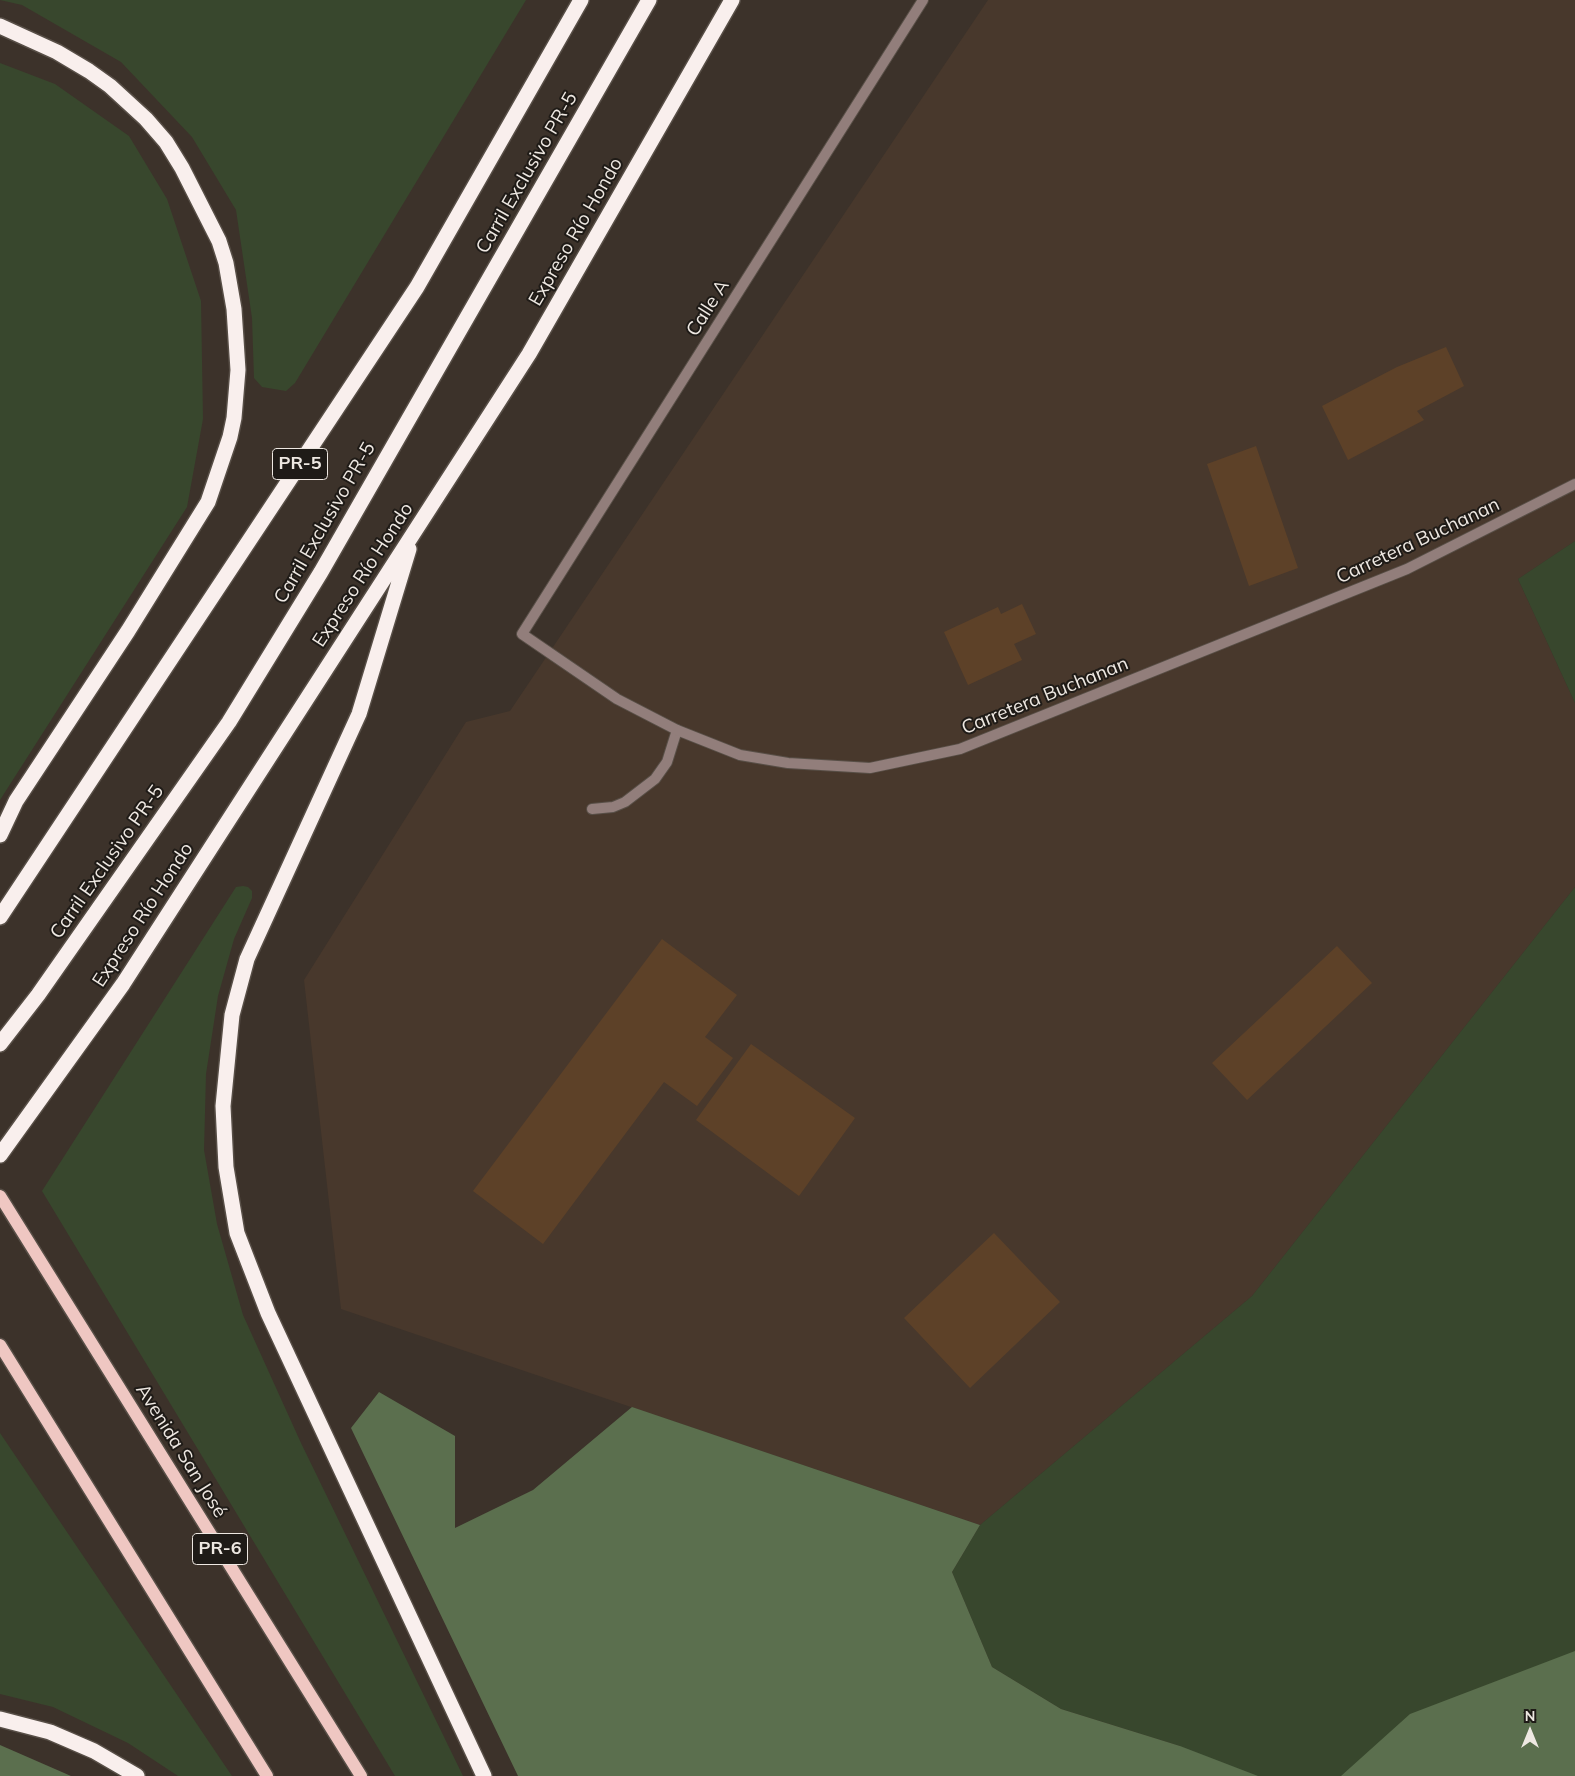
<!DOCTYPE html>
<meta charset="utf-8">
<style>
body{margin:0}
#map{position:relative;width:1575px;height:1776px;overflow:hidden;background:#3c322a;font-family:Mulish,sans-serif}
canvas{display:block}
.north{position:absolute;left:1505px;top:1706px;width:50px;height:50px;-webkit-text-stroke:4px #1f1b17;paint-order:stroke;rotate:0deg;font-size:14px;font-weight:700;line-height:20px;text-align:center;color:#eee8e2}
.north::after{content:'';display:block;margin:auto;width:18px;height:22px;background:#eee8e2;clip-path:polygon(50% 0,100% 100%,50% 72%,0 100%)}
</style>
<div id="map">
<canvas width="1575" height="1776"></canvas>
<div class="north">N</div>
</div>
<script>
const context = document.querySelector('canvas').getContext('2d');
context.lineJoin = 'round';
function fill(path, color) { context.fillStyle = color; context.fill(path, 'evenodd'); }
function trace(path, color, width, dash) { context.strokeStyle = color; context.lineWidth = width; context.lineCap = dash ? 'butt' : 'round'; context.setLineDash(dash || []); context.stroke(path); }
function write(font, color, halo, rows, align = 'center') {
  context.font = font + ' Mulish,sans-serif'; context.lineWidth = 4; context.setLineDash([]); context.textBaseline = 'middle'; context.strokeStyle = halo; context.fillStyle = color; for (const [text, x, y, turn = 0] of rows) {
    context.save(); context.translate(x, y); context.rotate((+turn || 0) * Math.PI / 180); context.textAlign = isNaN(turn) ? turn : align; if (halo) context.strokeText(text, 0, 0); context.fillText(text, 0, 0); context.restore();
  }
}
const industrial = new Path2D(`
 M988,0H1575V541L1518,579L1575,703V887L1252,1296L980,1525L341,1309L304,980L466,722L510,711Z`);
const green = new Path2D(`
 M0,0H526L295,383L286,391L262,387L254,378L252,318L236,210L192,137L121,62L22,5Z
 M0,63L55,84L129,136L167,199L201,301L203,419L187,507L0,800Z
 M1575,541V703L1518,579Z
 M243,886L248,887L252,891V898L234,939L218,996L206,1074L204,1150L217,1224L243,1315L301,1443L463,1776H395L42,1191L236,887Z
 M1575,887V1776H1127L1180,1746L1061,1709L992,1667L952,1572L980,1525L1252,1296Z
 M0,1433L23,1467L232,1776H178L128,1743L53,1707L0,1694Z`);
const forest = new Path2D(`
 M379,1392L455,1436V1528L533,1490L632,1407L980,1525L952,1572L992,1667L1061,1709L1180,1746L1258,1776H518L351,1428Z
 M1575,1651V1776H1341L1410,1714Z
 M0,1745L71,1776H0Z`);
const building = new Path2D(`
 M1446,347L1464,386L1417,411L1424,420L1348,460L1322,406L1397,367Z
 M1256,446L1298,568L1249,586L1207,464Z
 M1022,604L1036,634L1014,644L1022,660L968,685L944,632L998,607L1001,614Z
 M662,939L737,995L705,1037L733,1058L697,1106L664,1082L543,1244L473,1191Z
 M1337,946L1372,983L1247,1100L1212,1063Z
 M751,1044L855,1118L799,1196L696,1120Z
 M994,1233L1060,1302L970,1388L904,1318Z`);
const lane = new Path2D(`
 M592,809L613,807L625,802L655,779L667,762L677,730`);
const street = new Path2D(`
 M923,0L522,634L617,699L677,730L740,755L788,763L870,768L960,749L1407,569L1575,484`);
const primary = new Path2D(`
 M0,1196L361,1776
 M0,1345L267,1776`);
const highway = new Path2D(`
 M0,26L57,52L89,71L110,86L146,119L166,142L182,168L219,241L226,263L234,309L238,370L234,418L230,437L208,502L128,631L16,801L0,835
 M409,549L359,714L247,959L232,1015L223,1106L226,1167L237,1233L268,1313L484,1776
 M0,917L417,287L581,0
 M0,1044L38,995L229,722L321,572L649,0
 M0,1155L123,984L529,354L732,0
 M0,1719L50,1732L94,1751L137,1776`);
const shields = [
 [300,464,55],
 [220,1549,55]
];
const shieldNames = [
 ["PR-5",300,464],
 ["PR-6",220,1549]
];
const streetNames = [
 ["Carril Exclusivo PR-5",527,173,-60],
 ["Expreso Río Hondo",576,232,-60],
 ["Calle A",708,308,-58],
 ["Carril Exclusivo PR-5",325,523,-60],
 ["Carretera Buchanan",1418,541,-25],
 ["Expreso Río Hondo",363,575,-57],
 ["Carretera Buchanan",1045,696,-22],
 ["Carril Exclusivo PR-5",107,862,-55],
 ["Expreso Río Hondo",143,915,-57],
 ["Avenida San José",181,1451,58]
];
fill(industrial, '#48382c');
fill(green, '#38472d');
fill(forest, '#5b6f4e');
fill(building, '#5d4128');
trace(lane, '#584f47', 12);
trace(street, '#584f47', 12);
trace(primary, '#584f47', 15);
trace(highway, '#584f47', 18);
trace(lane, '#927e7b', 10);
trace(street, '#927e7b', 10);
trace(primary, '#efc7c2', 12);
trace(highway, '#f9efed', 15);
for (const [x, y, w] of shields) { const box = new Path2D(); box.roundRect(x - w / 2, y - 15.5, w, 31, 4); context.fillStyle = '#1f1b17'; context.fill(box); trace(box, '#eee8e2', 1); }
write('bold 18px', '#eee8e2', null, shieldNames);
write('19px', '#eee8e2', '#1f1b17', streetNames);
</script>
